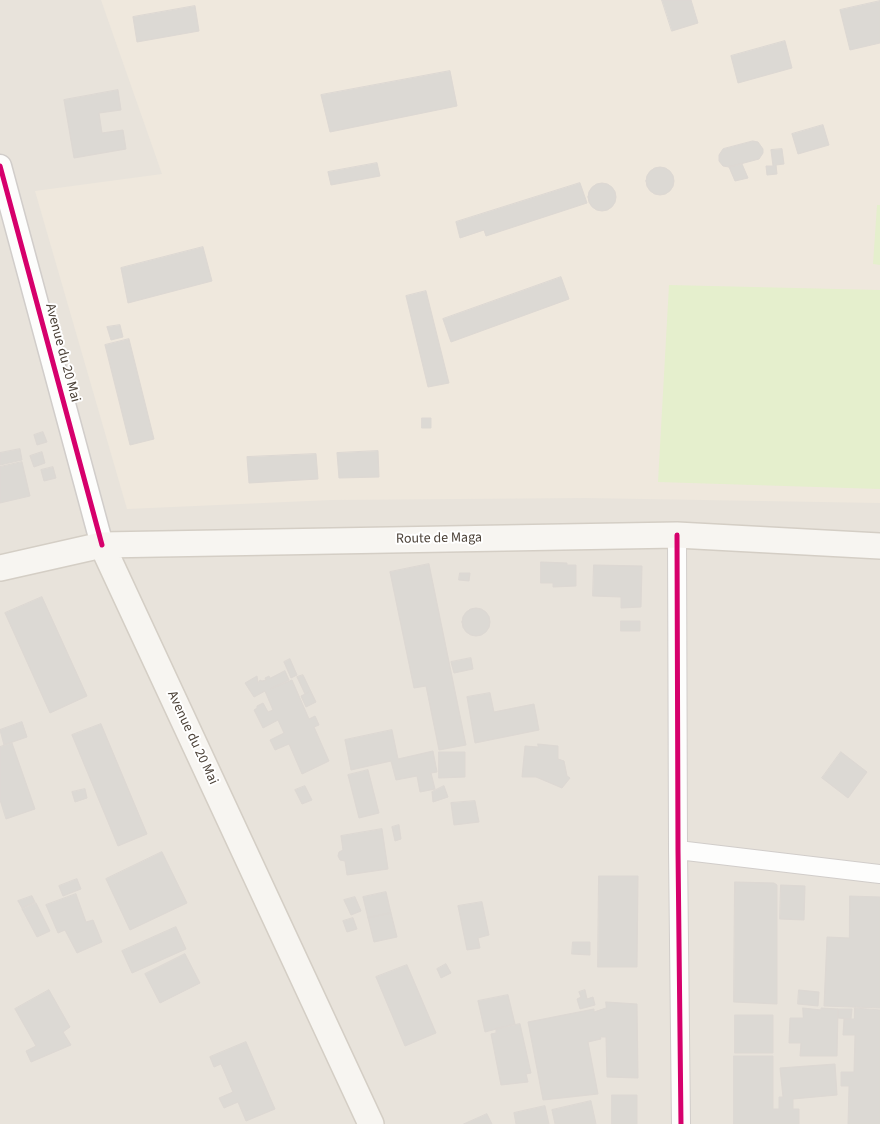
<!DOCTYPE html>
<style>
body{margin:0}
canvas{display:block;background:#f4f1ee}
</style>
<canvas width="880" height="1124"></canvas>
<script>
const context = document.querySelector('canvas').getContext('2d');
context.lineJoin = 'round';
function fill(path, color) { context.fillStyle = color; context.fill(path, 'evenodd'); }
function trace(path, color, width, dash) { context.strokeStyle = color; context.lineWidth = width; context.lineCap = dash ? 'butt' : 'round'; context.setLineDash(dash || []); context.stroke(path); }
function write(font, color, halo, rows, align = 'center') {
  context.font = font + ' "Source Sans 3",sans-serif'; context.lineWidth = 4; context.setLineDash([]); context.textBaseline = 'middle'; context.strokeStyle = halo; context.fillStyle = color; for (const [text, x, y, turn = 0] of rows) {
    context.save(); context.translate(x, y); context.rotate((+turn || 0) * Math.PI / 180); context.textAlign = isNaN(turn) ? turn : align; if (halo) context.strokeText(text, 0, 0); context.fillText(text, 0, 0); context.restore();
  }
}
const residential = new Path2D(`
 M0,0H880V1124H0Z`);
const education = new Path2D(`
 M101,0H880V503L585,498L331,500L127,509L35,191L162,174Z`);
const green = new Path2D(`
 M877,205H880V265L873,264Z
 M669,285L880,290V489L658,482Z`);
const building = new Path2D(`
 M662,0H691L698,23L672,31Z
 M880,1V43L850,50L840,10Z
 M195,6L199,31L137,42L133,17Z
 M785,41L792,68L738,83L731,56Z
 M450,71L457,106L330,132L321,95Z
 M118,90L121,110L99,113L102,133L123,130L126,149L74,158L64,100Z
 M823,125L829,145L798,154L792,134Z
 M753,141L758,142L763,149V153L759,159L729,167L723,166L719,161V155L723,149Z
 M782,149L784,164L776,165L777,174L767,175L766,166H773L771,150Z
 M377,163L380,176L331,185L328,172Z
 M742,164L748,178L735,181L729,167Z
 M646 181a14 14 0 1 1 28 0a14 14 0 1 1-28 0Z
 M588 197a14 14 0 1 1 28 0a14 14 0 1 1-28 0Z
 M580,183L587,203L486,236L484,230L460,238L456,222Z
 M203,247L212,281L128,303L121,268Z
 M561,277L569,299L451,342L443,319Z
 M426,291L449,383L428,387L406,296Z
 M120,325L123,337L111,340L107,327Z
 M129,339L154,439L130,445L105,345Z
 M422,418H431V428H422Z
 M43,432L47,442L37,445L34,435Z
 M20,449L22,460L0,465V453Z
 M378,451L379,477L339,478L337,453Z
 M42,452L45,463L34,467L30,456Z
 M316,454L318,479L249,483L247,457Z
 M22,462L30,496L0,503V467Z
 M53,467L56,478L44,481L41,470Z
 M541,562L567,563V565H576V586L553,587V583H541Z
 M429,564L466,745L439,750L426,686L414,688L390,572Z
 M594,565L642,566L641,607L621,608V597L593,596Z
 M460,573H470L469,581L459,580Z
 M42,597L87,696L50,713L5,613Z
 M462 622a14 14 0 1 1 28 0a14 14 0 1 1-28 0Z
 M621,621H640V631H621Z
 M471,658L473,669L454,673L451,662Z
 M290,659L297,675L291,678L284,662Z
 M285,671L289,680L270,689L292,680L309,719L315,716L316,718L319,725L314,727L329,761L302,774L289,744L275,750L270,740L284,733L278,720L263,728L254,710L257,708V706L263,703L268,712L273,710L265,691L254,697L245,683L257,676L258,683L260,680L262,681L266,680L265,678L269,676L270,678Z
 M303,675L316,702L306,707L301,696L309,692L305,694L297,677Z
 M490,693L494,712L534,704L539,730L475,743L467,697Z
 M22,722L27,737L4,745L0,730Z
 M101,724L147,834L118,846L72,735Z
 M392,730L398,759L433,751L437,772L431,773L435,789L420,792L417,776L396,780L391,761L351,770L345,740Z
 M12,743L35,809L6,819L0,800V747Z
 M538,744L558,746V759L564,761L567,776L570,778L562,788L536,777H522L525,746L538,747Z
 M439,752H465V777L439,778Z
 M841,752L867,772L848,798L822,778Z
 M368,770L379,813L359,818L348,775Z
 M305,786L312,800L302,804L295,790Z
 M444,786L448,797L433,802L432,792Z
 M85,789L87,798L75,802L72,792Z
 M475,801L479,822L454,825L451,803Z
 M399,825L401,839L395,841L392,827Z
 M382,829L388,869L347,875L345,861L340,860L338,856L339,852L343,850L341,836Z
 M162,852L187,903L130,930L106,879Z
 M599,876H638L637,967H598Z
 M77,879L81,889L63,896L59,886Z
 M735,882L774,883L777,885V1004L734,1002Z
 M781,885L805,886L804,920L780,919Z
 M386,892L391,913L368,918L363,897Z
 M76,894L86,922L93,920L102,942L77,953L65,930L58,933L46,905Z
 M32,896L35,902L22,908L18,901Z
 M850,896L880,897V1008L824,1006L827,937L849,938Z
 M355,897L361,911L351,915L344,900Z
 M482,902L489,935L478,938L480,948L467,950L458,906Z
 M36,903L50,931L37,937L22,909Z
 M391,913L397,937L374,942L368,918Z
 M353,918L357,929L347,932L343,921Z
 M176,927L186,949L132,973L122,951Z
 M573,942H590V955L572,954Z
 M185,954L200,983L160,1003L145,974Z
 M446,964L451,973L441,978L437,969Z
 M407,965L436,1033L405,1046L376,977Z
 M49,990L70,1027L63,1032L71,1045L31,1062L26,1051L36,1046L15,1009Z
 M585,990L587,999L593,997L595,1005L580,1009L577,999L581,997L579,992Z
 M799,990L819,992L818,1006L798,1004Z
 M508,995L515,1024L485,1032L478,1001Z
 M606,1002L637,1004L638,1078L607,1077L606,1037H600L601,1039L588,1042L598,1094L543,1100L528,1022L594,1009V1012L606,1008Z
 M803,1008L821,1010V1008L838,1009L837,1056H800L801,1043H789L790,1018H803Z
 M855,1008L880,1010V1124H848L849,1086H841V1072H854L855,1035H843L844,1019H854Z
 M838,1009H852L851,1019L838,1018Z
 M735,1015H773V1053H735Z
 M520,1024L531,1073L526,1074L528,1082L501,1085L491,1034L496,1033V1029Z
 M246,1042L275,1109L246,1121L238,1102L224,1108L219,1098L233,1092L221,1064L214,1067L210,1057Z
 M734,1056H773V1109H779V1097H783L780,1068L835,1064L837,1095L793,1099V1109H799V1124H734Z
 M612,1095H637V1124H612Z
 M591,1101L596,1124H555L552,1110Z
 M545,1106L549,1124H516L514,1113Z
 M487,1114L492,1124H464Z`);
const minor = new Path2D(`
 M677,535L678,850L681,1124
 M678,850L880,874`);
const tertiary = new Path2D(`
 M0,166L102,545`);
const secondary = new Path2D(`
 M102,545L371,1124
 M0,568L102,545L677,535L880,546`);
const cycleway = new Path2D(`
 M0,166L102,545
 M677,535L678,850L681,1124`);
const streetNames = [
 ["Avenue du 20 Mai",62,353,75],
 ["Route de Maga",439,539,-1],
 ["Avenue du 20 Mai",192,738,65]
];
fill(residential, '#e8e3db');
fill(education, '#efe8dd');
fill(green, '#e5efcd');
fill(building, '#dcd9d4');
trace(building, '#ddd8d3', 1);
trace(minor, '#d1cdca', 20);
trace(tertiary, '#d1cdca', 25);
trace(secondary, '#d4cec5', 28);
trace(minor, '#fdfdfc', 18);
trace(tertiary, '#fdfdfc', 22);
trace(secondary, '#f7f5f1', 25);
trace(cycleway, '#d6006c', 5);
write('14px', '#4c4238', '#fff', streetNames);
</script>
